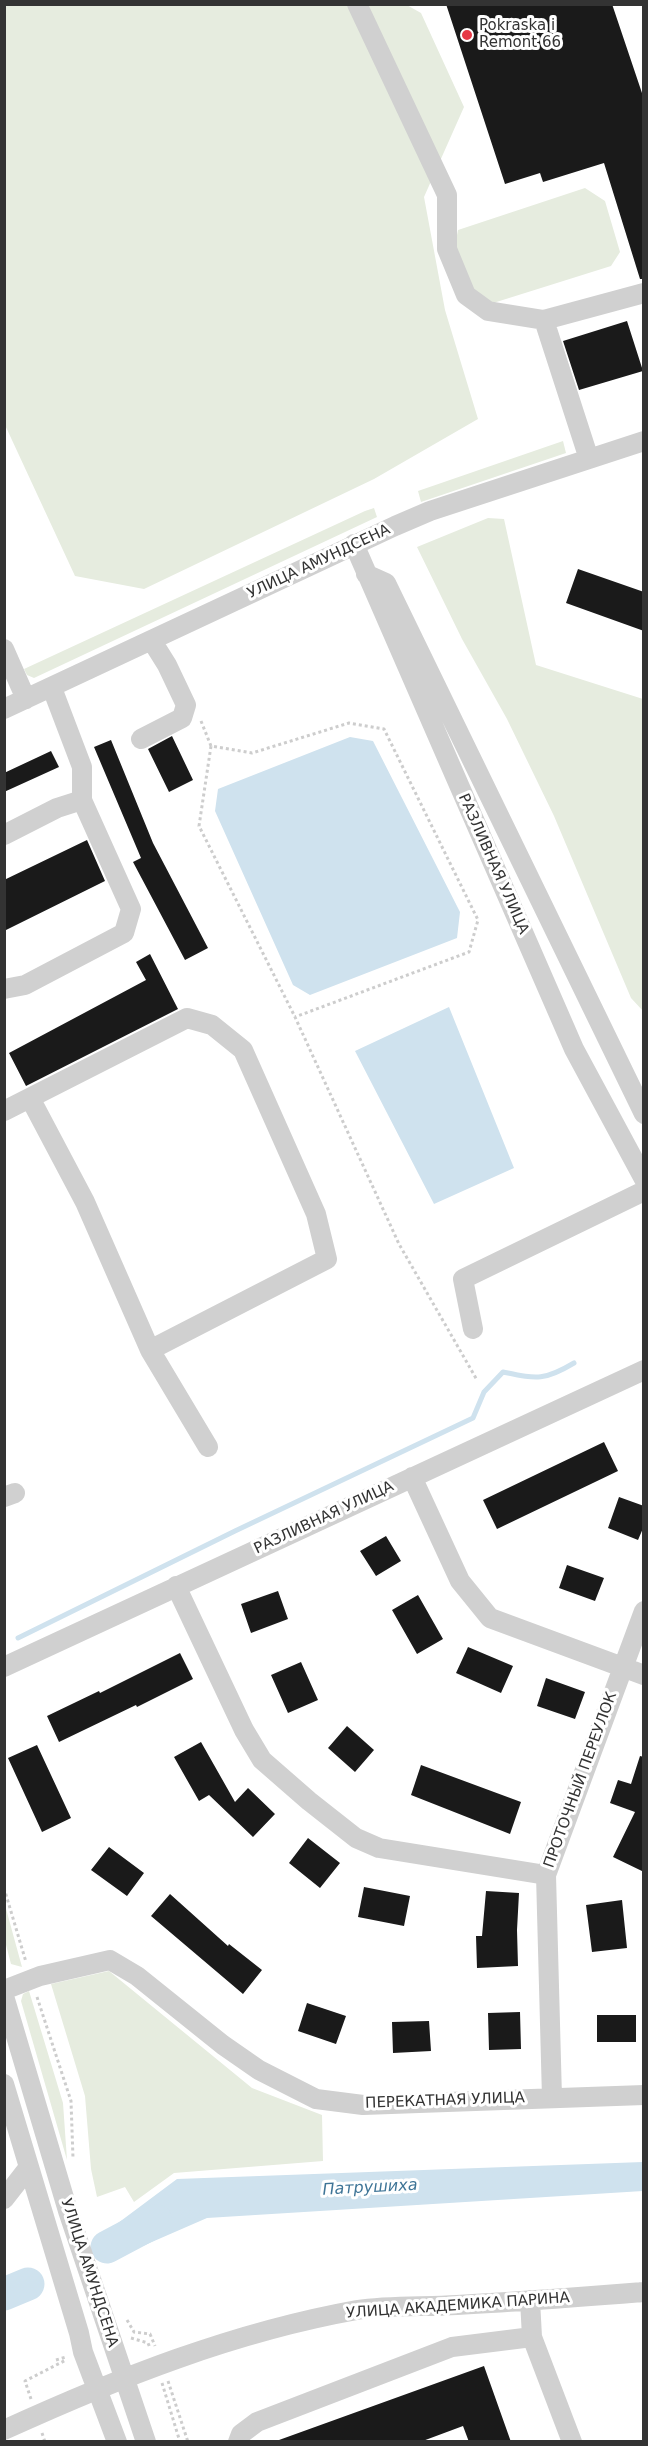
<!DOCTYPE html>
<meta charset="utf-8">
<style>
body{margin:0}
#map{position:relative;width:648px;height:2446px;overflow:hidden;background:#fff;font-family:"DejaVu Sans",sans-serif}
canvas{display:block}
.frame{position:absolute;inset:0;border:6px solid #333;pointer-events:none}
</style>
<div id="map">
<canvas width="648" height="2446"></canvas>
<div class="frame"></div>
</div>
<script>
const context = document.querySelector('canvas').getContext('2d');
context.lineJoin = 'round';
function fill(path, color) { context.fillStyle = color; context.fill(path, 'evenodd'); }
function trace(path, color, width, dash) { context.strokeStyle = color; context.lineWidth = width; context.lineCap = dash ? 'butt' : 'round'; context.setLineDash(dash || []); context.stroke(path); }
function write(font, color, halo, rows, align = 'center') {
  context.font = font + ' "DejaVu Sans",sans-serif'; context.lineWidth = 6; context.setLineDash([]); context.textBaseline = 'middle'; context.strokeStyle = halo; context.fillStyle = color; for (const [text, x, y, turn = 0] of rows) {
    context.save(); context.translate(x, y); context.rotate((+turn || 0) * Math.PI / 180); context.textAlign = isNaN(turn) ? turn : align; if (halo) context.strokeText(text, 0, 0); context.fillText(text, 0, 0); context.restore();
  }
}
const green = new Path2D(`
 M405,4L421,13L464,107L424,197L445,310L478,419L374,479L144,589L75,576L5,425L4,5Z
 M585,188L605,201L620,252L611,266L490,304L474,295L454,251L458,230Z
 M563,441L566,453L421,502L418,491Z
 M374,508L377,517L34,678L27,675L24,669L365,511Z
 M488,518L504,519L536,665L643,699V1011L631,998L554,816L507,719L462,639L417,547Z
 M5,1905L22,1967L11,1964L5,1941Z
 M109,1971L252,2088L322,2115L323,2161L174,2173L134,2202L125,2187L97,2197L91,2169L85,2096L51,1984Z
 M29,1991L63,2103L67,2160L21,2001L23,1994Z`);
const water = new Path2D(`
 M350,737L373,741L460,912L457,938L310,995L293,985L215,811L218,789Z
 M449,1007L514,1168L434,1204L355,1051Z
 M643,2162V2191L207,2218L122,2255L110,2229L177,2179Z
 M21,2275L27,2292L5,2304V2279Z`);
const stream = new Path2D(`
 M18,1638L235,1531L473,1418L484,1392L503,1372C537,1379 544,1381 574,1363`);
const river = new Path2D(`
 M107,2247L156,2221
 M4,2294L28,2284`);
const building = new Path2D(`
 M446,4H612L644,99V279H640L604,163L543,182L540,173L505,184Z
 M627,321L643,371L579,390L563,341Z
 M578,569L644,592V631L566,603Z
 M172,736L193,780L169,792L148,749Z
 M111,740L153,843L208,948L185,960L133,862L141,858L94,747Z
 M51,751L59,767L4,792V773Z
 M87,840L105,881L4,931V880Z
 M150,954L178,1009L26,1086L9,1053L146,980L136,962Z
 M604,1442L618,1471L497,1529L483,1500Z
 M619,1497L644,1506V1526L638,1540L608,1528Z
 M386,1536L401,1561L376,1576L360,1551Z
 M567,1565L604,1578L595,1601L559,1588Z
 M278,1591L288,1619L251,1633L241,1604Z
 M418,1595L443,1639L417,1654L392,1610Z
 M468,1647L513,1666L501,1693L456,1673Z
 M180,1653L193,1679L137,1707L136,1705L59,1742L47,1716L99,1691L100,1693Z
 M301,1662L318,1700L288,1713L271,1675Z
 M546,1678L585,1692L575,1719L537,1706Z
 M347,1726L374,1750L355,1772L328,1748Z
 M201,1742L235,1802L248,1788L275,1814L253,1837L209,1795L199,1801L174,1757Z
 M37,1745L71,1818L42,1832L8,1758Z
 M640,1756L644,1757V1872L613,1857L635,1812L610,1803L618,1780L631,1784Z
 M421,1765L521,1802L510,1834L411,1795Z
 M308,1838L340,1863L320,1888L289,1863Z
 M109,1847L144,1873L127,1896L91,1870Z
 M364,1887L410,1896L404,1926L358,1917Z
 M486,1891L519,1893L517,1930L518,1966L477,1968L476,1936H482Z
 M170,1894L228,1946L229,1944L262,1970L243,1994L151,1916Z
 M622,1900L627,1948L592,1952L586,1905Z
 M307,2003L346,2016L336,2044L298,2031Z
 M520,2012L521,2049L489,2050L488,2013Z
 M597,2015H636V2042H597Z
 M429,2021L431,2051L393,2053L392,2022Z
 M484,2366L511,2442H469L463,2426L420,2442H279V2440Z`);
const path = new Path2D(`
 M201,721L211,746L252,753L349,723L384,729L478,920L469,952L295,1017
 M211,746L199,826L295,1017L399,1244L477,1380
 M4,1888L26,1962
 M37,1997L71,2101L73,2158
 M127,2320L134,2332L150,2334L155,2346
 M131,2338L148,2343L150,2348
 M56,2360L66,2357
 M168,2381L188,2442
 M162,2383L180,2442
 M31,2399L25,2381L66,2360
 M42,2433L45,2442`);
const minor = new Path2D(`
 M357,4L447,195V249L466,295L488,311L544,320L589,459
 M544,320L644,293
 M354,544L574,1049L644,1179
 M366,574L386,583L644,1114
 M4,649L26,699
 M4,709L395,526L430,511L644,441
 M141,739L182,718L186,705L167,665L152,641
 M4,835L57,808L82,800
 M4,989L25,985L124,933L131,909L82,800V767L52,688
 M30,1098L85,1202L150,1350L208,1447
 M4,1111L187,1018L212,1025L243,1050L316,1214L327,1259L150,1350
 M473,1329L463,1279L644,1191
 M412,1477L460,1581L490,1618L644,1675
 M4,1497L15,1493
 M176,1586L244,1730L262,1760L309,1801L356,1838L379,1848L546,1875
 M4,1667L644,1370
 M4,1990L40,1976L110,1960L137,1976L223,2045L259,2070L316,2099L363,2105L644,2095
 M4,1996L68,2211L146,2442
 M4,2084L79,2333L83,2352L117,2442
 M552,2098L546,1875L644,1611
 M4,2199L29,2167
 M530,2300L532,2337L572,2442
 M4,2430C118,2378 234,2332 357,2310C389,2305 424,2307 457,2305C519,2302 581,2297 644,2292
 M238,2442L241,2434L257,2422L452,2347L532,2337`);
const markers = [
 [467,35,6,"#e63946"]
];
const poiNames = [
 ["Pokraska i",479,26],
 ["Remont 66",479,43]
];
const streetNames = [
 ["УЛИЦА АМУНДСЕНА",319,562,-25],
 ["РАЗЛИВНАЯ УЛИЦА",493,864,66],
 ["РАЗЛИВНАЯ УЛИЦА",324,1518,-25],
 ["ПРОТОЧНЫЙ ПЕРЕУЛОК",581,1780,-70],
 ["ПЕРЕКАТНАЯ УЛИЦА",445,2101,-2],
 ["УЛИЦА АМУНДСЕНА",89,2273,72],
 ["УЛИЦА АКАДЕМИКА ПАРИНА",458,2306,-4]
];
const waterNames = [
 ["Патрушиха",370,2188,-3]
];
fill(green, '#e6ecdf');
fill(water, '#cfe2ee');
trace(stream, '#cfe2ee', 5);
trace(river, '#cfe2ee', 33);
fill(building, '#1a1a1a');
trace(path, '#cdcdcd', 3, [3, 3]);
trace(minor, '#d0d0d0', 20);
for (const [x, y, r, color] of markers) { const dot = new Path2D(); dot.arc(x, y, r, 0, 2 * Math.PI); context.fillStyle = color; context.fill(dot); trace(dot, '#fff', 2); }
write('15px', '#333', '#fff', poiNames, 'left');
write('15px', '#333', '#fff', streetNames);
write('italic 16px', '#3f7597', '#fff', waterNames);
</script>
